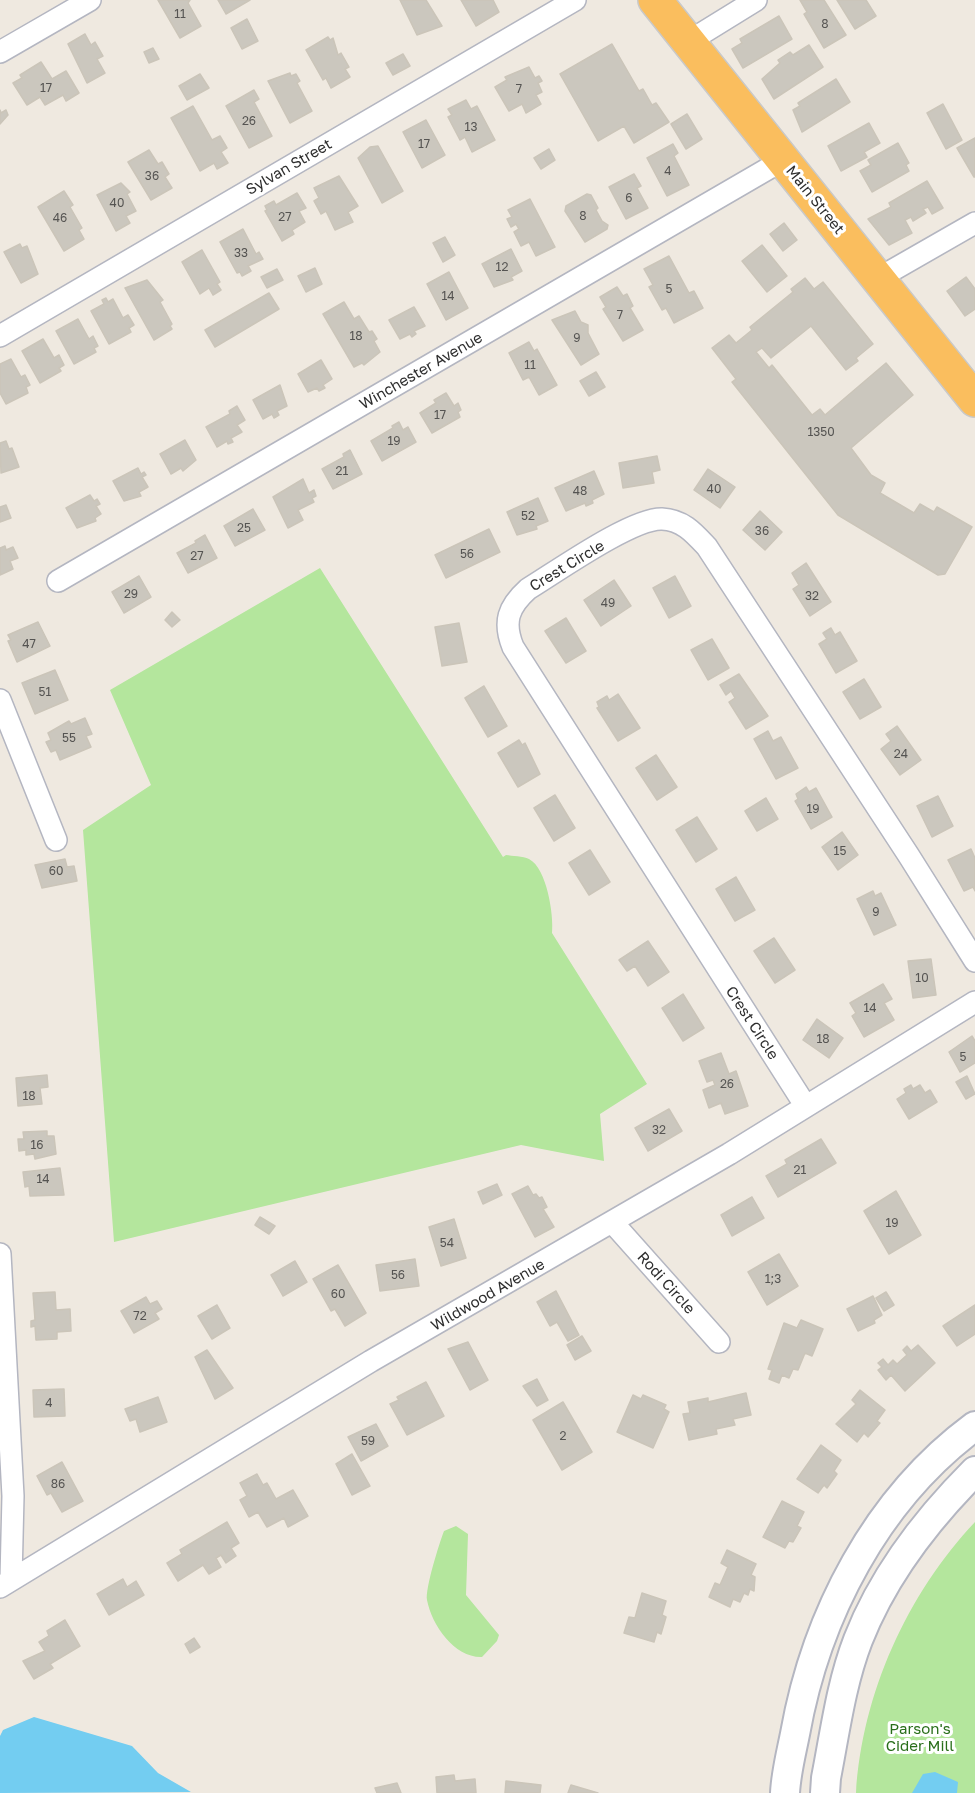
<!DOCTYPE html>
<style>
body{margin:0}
canvas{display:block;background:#efe9e0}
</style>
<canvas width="975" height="1793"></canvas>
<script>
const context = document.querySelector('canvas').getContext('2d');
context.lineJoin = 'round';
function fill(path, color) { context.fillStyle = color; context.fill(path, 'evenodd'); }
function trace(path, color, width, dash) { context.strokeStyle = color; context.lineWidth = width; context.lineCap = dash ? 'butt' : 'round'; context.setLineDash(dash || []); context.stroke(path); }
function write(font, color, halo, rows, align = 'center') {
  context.font = font + ' "Golos Text",sans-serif'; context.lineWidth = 6; context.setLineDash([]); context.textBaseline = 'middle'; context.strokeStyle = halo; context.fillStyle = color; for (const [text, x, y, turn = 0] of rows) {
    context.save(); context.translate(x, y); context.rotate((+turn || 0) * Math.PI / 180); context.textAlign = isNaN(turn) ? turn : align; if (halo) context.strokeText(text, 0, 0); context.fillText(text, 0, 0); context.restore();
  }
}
const green = new Path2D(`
 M320,568L503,857L506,855C512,856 523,856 529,859C547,868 554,916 552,933L647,1084L600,1114L604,1161L521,1145L114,1242L83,830L151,785L110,690Z
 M975,1522V1793H856C862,1694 907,1594 975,1522Z
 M456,1526L468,1534L466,1595L499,1635L497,1641L482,1657C455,1658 432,1626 427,1600C425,1589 439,1544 444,1531Z`);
const water = new Path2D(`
 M34,1717L132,1746L158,1773L191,1792L0,1793V1736L3,1730Z
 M935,1772L958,1782L957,1793H912L923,1774Z`);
const building = new Path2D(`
 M158,0H190L188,3L201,26L180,38Z
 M218,0H250L226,14Z
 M400,0H426L442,26L417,35Z
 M461,0H493L499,12L476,26Z
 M800,0H824L846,35L824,48L804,14L807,12Z
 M837,0H866L876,16L855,29Z
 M779,16L792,39L743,68L732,49L742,43L740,39Z
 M247,19L258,41L242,49L231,28Z
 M85,34L91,45L95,42L103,56L97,59L105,73L87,83L68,44Z
 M328,37L330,40L333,38L338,55L341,53L349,67L345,69L350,77L331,88L326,78L323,80L306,50Z
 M612,44L639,91L643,89L652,105L656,103L669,122L634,143L624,126L598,141L560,74Z
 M809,45L823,67L774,99L762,79L780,63L778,60L790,52L793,55Z
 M153,48L159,59L149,63L144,52Z
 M403,54L410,66L393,75L386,63Z
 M41,62L52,79L66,71L79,93L66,101L63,95L45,105L40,97L27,105L13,83L22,78L20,75Z
 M529,67L535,78L539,76L542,81L538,83L542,92L536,95L541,104L526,113L522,104L509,111L495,87L507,80L505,77Z
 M290,73L291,76L296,74L300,81L297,83L312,111L290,123L268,81Z
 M200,74L209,88L187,100L179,86Z
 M836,79L850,102L802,132L793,110L800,106L798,103Z
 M254,90L259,99L254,102L272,136L249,148L226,106Z
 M466,100L471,109L477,106L495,140L472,152L465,137L460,140L448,117L452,115L448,109Z
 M943,104L962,140L946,149L927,113Z
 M193,106L212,140L220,136L227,148L221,152L228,163L217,169L214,163L200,171L171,118Z
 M0,110L1,113L6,110L8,115L0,124Z
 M687,114L702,139L686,149L671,124Z
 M426,120L445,155L422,168L403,132Z
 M869,123L880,143L864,152L867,157L841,171L828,146Z
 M975,138V177H974L957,148Z
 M898,143L909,163L906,165L909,171L872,192L860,171L871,165L868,160Z
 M673,144L678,153L674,156L689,185L667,196L647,158Z
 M378,146L403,191L382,203L358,158L370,147Z
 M549,149L555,160L541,169L534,158Z
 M149,150L158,164L162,162L169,174L165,177L172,188L151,200L128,162Z
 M634,174L641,186L637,188L648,208L626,219L609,187Z
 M339,176L358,206L348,212L353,222L335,230L326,211L321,214L314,201L319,198L314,188Z
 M927,181L943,208L932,214L928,207L923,209L926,213L913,221L911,217L905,220L912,233L889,245L868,219L891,207L889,203Z
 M121,183L130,192L127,194L136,211L126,216L130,223L116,231L97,195Z
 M64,191L73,205L70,207L82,228L79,230L84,239L64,251L38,207Z
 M297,193L306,208L299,211L305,222L292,230L294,234L282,241L265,211L267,210L265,206L274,201L276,205Z
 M587,194L591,195L598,208L596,210L602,221L608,225L607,229L585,242L565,211L566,206Z
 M530,199L555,247L536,256L529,242L521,246L514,232L519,229L516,224L511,227L507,219L512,217L508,210Z
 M784,223L797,240L783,251L770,234Z
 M243,229L256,254L259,252L263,259L248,266L251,271L242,276L240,272L237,273L220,242Z
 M445,237L455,255L443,262L433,243Z
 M20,244L22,248L27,246L38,274L21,283L4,252Z
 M762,245L787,276L767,292L742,261Z
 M511,249L522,271L511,277L513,280L494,287L482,264Z
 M202,250L220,282L217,284L221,290L213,295L209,288L200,294L182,262Z
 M669,256L689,293L694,291L703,308L674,323L666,308L662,310L649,287L653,285L644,269Z
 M315,268L322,284L306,292L298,276Z
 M277,269L283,280L267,288L261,277Z
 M449,272L468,308L446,320L427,284Z
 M966,277L975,289V309L965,316L947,291Z
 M805,278L814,289L823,282L873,344L856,358L858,361L846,370L811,326L771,358L762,348L756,352L769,368L772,365L812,415L820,409L825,415L886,363L913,395L851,448L871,475L885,483L880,493L914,513L920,504L934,512L937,507L972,527L945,574L938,575L838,515L732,382L736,379L712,348L729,335L736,343L752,330L750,327L793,292L791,289Z
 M147,280L163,300L160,302L172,324L170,326L172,329L154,340L125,288Z
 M617,287L623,296L627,294L633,306L630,308L643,330L623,341L603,309L606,307L600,297Z
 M269,293L279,309L215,347L205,330Z
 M106,298L108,302L113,299L123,318L128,315L134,325L129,328L131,332L109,344L91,311L104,304L102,300Z
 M344,302L354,319L359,316L369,332L372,331L377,339L374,341L380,352L364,365L362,363L354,367L323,314Z
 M414,307L425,326L414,331L416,334L412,337L410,334L400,339L389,320Z
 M575,311L581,322L588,325V333L599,354L581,365L552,320Z
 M78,319L89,339L93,336L98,346L94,348L96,352L74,364L56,331Z
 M43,339L54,358L59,355L64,365L59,368L61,371L40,383L22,351Z
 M529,342L534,351L537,349L557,385L539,395L529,377L523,380L509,353Z
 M11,359L21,377L25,375L30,385L26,387L28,393L6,404L0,393V364Z
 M321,360L332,379L323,385L325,388L319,391L317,388L308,392L298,374Z
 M596,372L605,387L589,396L580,381Z
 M280,385L287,406L277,411L279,415L274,418L272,414L263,419L253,400Z
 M446,393L454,406L458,403L461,410L458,412L460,417L432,433L420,413L436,403L434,400Z
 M237,406L245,420L237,425L242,432L231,438L233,442L228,444L227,441L217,447L206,427L230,414L229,411Z
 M399,422L403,430L408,427L416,442L382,461L371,441L393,428L392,426Z
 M185,440L196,460L183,471L181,468L171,474L160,454Z
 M6,441L9,449L12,448L19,467L1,473L0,443Z
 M350,450L362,474L333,489L322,469L344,457L343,454Z
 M657,456L660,470L652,472L654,483L623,488L619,463Z
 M138,468L141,474L144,472L146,475L142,477L148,487L139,492L141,496L124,501L113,481Z
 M708,469L735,487L720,508L694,490Z
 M594,471L604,494L592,500L593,503L586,506L585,503L566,511L555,488Z
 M303,479L309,493L314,490L316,496L312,498L314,502L298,510L303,520L288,528L273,497Z
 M90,495L94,501L97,499L100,504L96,506L101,514L95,518L96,521L77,528L66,508Z
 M538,498L548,521L536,526L537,529L517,535L507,512Z
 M6,505L11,518L0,522V507Z
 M253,509L265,530L235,546L224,526Z
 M760,511L782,532L765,550L743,530Z
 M489,529L500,552L446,578L435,555Z
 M205,535L217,558L188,573L177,553L196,543L195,541Z
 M5,546L6,550L13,547L18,558L10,561L13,569L0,575V548Z
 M806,563L831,602L810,616L793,589L799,585L792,573Z
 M139,576L151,597L124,613L112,592Z
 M675,576L691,606L669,618L653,588Z
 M614,580L631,606L601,626L584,600Z
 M172,612L180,620L172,627L165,620Z
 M566,618L586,651L566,663L545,631Z
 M38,622L50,646L17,662L8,641L11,640L8,635Z
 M459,623L467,662L442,666L435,627Z
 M831,628L835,635L840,632L857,661L836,673L819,644L827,639L823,633Z
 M712,639L729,668L708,680L691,650Z
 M55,670L68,700L35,714L22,683Z
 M739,674L768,716L746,729L729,702L735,698L731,691L726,695L720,685Z
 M864,679L881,707L860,719L843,692Z
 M484,686L507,726L488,737L465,698Z
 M618,694L640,728L618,741L597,708L599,707L597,702L607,696L609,700Z
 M85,718L92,734L86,736L91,747L60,760L56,750L51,752L46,742L51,740L48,733L69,721L71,724Z
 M897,726L921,760L900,775L881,749L891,741L886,734Z
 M768,731L773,741L781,737L798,768L776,779L754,739Z
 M519,740L522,745L525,743L540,774L518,787L498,753Z
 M656,755L677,787L657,800L636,768Z
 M806,787L809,792L816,788L832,817L811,829L795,801L798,799L796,794Z
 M555,795L575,828L554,841L534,808Z
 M938,796L953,826L932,837L917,806Z
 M766,798L778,819L757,831L745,811Z
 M697,817L717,849L696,862L676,830Z
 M842,832L858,855L838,870L822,847Z
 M971,849L975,858V891L973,887L964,891L948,860Z
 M590,850L610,882L589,895L569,863Z
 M65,859L67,867L74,866L77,881L42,888L35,865Z
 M736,877L755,910L735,921L716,889Z
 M873,891L875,896L881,893L896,925L874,935L857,899Z
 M774,938L795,970L775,983L754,951Z
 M648,941L669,972L648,986L635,966L627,971L619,960Z
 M931,959L936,995L913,998L908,961Z
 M883,984L892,999L884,1003L894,1020L864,1037L852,1016L856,1013L850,1003Z
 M683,994L704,1028L683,1041L662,1008Z
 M817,1019L843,1038L829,1058L803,1040Z
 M972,1036L975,1041V1063L960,1072L949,1052Z
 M721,1053L729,1074L736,1071L748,1106L725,1114L721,1103L709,1108L703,1090L715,1085L713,1080L707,1082L699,1061Z
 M47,1075L48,1087L40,1088L42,1104L18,1106L16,1078Z
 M967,1076L975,1094L966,1099L956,1082Z
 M911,1085L913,1089L920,1085L925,1093L930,1090L937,1102L909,1119L897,1099L906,1093L904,1089Z
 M669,1109L682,1131L648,1151L635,1128Z
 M47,1131V1136H54L56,1154L35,1159L34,1154L26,1155V1150L19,1151L18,1139H24L23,1132Z
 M821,1139L836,1163L778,1197L766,1176L787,1164L785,1160Z
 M60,1168L64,1195L30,1196L29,1186L25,1187L23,1172Z
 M497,1184L502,1195L483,1204L478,1192Z
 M528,1186L533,1195L536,1194L539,1198L542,1197L547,1207L543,1209L554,1227L535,1237L512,1194Z
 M896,1191L921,1235L889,1254L864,1211Z
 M752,1197L764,1218L732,1236L721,1215Z
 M260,1217L275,1226L269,1234L255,1225Z
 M454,1219L466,1258L441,1266L429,1227Z
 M779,1254L798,1286L767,1305L748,1272Z
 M415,1259L419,1286L380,1291L376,1265Z
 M295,1261L307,1282L283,1296L271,1275Z
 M338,1265L366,1313L345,1326L335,1309L331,1311L313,1279Z
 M556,1291L579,1335L568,1341L557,1322L550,1326L537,1302Z
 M55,1292L56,1310L70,1309L71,1331L57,1332V1339L36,1340L35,1326L31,1327V1321L35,1320L33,1293Z
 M886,1292L894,1305L884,1311L876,1298Z
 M873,1296L882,1315L874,1320L875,1323L858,1331L847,1309Z
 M146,1297L150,1304L157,1301L162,1309L155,1313L159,1319L134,1333L121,1311Z
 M217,1305L230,1328L212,1339L198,1316Z
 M975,1305V1334L957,1346L943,1326Z
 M801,1320L823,1329L812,1356L805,1353L798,1370L793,1369L789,1378L782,1375L779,1383L769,1379L772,1370L768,1369L784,1323L797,1328Z
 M582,1336L591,1351L575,1360L567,1345Z
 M468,1342L488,1380L470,1390L448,1349Z
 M918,1345L935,1363L905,1391L891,1375L886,1380L878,1370L882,1367L878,1363L883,1359L888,1365L893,1360L897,1364L907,1355L903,1350L907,1346L911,1351Z
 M207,1350L233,1388L215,1399L195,1357Z
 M537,1379L548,1400L537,1406L523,1386Z
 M426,1382L444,1416L407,1435L390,1404L399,1400L397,1397Z
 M64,1389L65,1416L34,1417L33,1390Z
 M860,1390L885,1410L877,1421L880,1423L868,1437L864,1433L857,1442L836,1424L856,1404L852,1400Z
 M746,1393L751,1415L733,1419L735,1425L716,1429L717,1434L689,1440L683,1414L690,1413L688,1402L708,1398V1402Z
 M633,1395L641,1399L643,1395L666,1405L664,1409L669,1412L653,1448L617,1432Z
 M158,1397L167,1422L140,1432L136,1419L130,1421L125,1409Z
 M563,1402L592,1452L562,1470L533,1420Z
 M376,1424L388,1446L361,1461L348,1437Z
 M821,1445L841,1460L834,1471L837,1474L827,1488L824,1485L818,1493L797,1479Z
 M352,1454L370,1486L352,1495L336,1464Z
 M62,1462L83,1501L62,1512L51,1493L47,1495L37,1476Z
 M257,1474L263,1485L267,1483L276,1499L293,1490L308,1516L288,1527L284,1518L267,1527L258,1512L249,1517L240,1500L247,1496L240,1483Z
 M782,1501L804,1512L797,1526L801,1528L793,1542L789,1541L785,1548L763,1537Z
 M227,1522L239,1543L231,1548L236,1556L226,1563L221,1555L216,1558L221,1567L209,1574L203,1565L178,1581L167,1563L182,1554L180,1550Z
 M727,1550L756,1564L751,1575L755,1577L754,1591L750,1589L748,1595L744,1593L740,1602L733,1599L730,1607L709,1597L715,1583L720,1585L728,1567L721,1563Z
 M123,1579L127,1587L136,1581L144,1595L109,1615L97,1594Z
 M642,1593L666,1601L662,1615L666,1617L661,1634L657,1632L654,1642L624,1633L629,1617L635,1618Z
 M65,1620L80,1646L50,1664L53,1668L34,1679L23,1661L45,1651L39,1642L49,1636L47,1631Z
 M194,1638L200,1647L190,1653L185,1644Z
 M454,1775L455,1781L475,1779L476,1793H437L436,1777Z
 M506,1781L541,1785L540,1793H505Z
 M397,1783L401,1793H377L375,1788Z
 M571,1785L598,1793H568Z`);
const minor = new Path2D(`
 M688,42L756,0
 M0,52L90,0
 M879,278L975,223
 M0,336L575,0
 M58,581L783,160
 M0,700L56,840
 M805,1105L513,647C503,622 508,607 528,589C556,572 632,518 662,519C683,520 694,533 707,547L909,856L975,961
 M613,1223L719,1342
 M0,1254L13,1496L11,1579
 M0,1587L371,1361L729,1154L975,1002`);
const secondary = new Path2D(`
 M785,1793C786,1773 791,1754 795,1734C816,1616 876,1499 975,1426
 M825,1793L826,1778C835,1732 841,1684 858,1640C883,1576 927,1519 975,1471`);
const trunk = new Path2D(`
 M655,0L975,400`);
const numberNames = [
 ["11",180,14],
 ["8",825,24],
 ["17",46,88],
 ["7",519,89],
 ["26",249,121],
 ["13",471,127],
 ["17",424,144],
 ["4",668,171],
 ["36",152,176],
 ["6",629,198],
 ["40",117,203],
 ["8",583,216],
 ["27",285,217],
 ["46",60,218],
 ["33",241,253],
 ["12",502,267],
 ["5",669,289],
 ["14",448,296],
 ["7",620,315],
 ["18",356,336],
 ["9",577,338],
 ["11",530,365],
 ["17",440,415],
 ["1350",821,432],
 ["19",394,441],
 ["21",342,471],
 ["40",714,489],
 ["48",580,491],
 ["52",528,516],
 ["25",244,528],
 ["36",762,531],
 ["56",467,554],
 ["27",197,556],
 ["29",131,594],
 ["32",812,596],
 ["49",608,603],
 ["47",29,644],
 ["51",45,692],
 ["55",69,738],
 ["24",901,754],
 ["19",813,809],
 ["15",840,851],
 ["60",56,871],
 ["9",876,912],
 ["10",922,978],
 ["14",870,1008],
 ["18",823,1039],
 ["5",963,1057],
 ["26",727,1084],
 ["18",29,1096],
 ["32",659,1130],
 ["16",37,1145],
 ["21",800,1170],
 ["14",43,1179],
 ["19",892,1223],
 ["54",447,1243],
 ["56",398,1275],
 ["1;3",773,1279],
 ["60",338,1294],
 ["72",140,1316],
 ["4",49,1403],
 ["2",563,1436],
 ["59",368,1441],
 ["86",58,1484]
];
const streetNames = [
 ["Sylvan Street",289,167,-30],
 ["Main Street",815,200,51],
 ["Winchester Avenue",421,371,-30],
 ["Crest Circle",567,566,-31],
 ["Crest Circle",752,1023,57],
 ["Rodi Circle",666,1283,48],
 ["Wildwood Avenue",488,1295,-30]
];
const parkNames = [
 ["Parson's",920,1729],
 ["Cider Mill",920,1746]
];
fill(green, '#b4e69d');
fill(water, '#73cdf1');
fill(building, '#cbc7be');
trace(building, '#cbc5b9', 1.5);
trace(minor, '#b4b6c1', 24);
trace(secondary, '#b4b6c1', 32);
trace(trunk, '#c9c9c9', 36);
trace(minor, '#fff', 21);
trace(secondary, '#fff', 28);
trace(trunk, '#fabe5e', 33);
write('12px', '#555452', null, numberNames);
write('15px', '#2e2e2e', '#fff', streetNames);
write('15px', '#296e1a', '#fff', parkNames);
</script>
